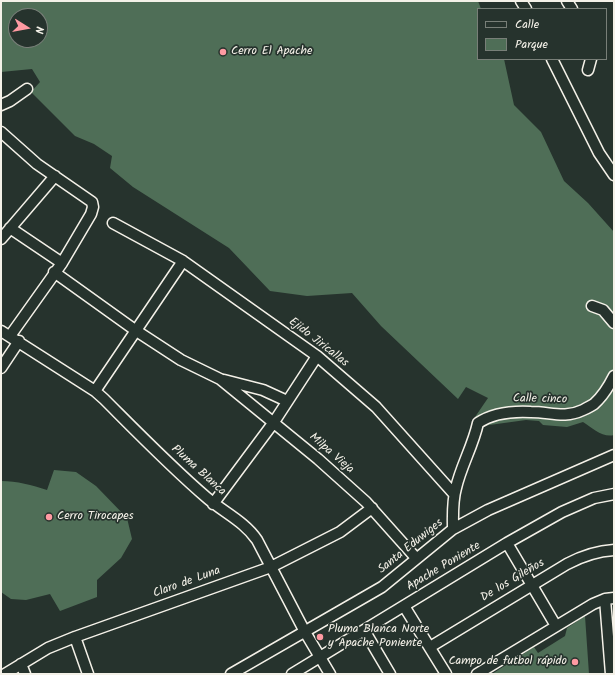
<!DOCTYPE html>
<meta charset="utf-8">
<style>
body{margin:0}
#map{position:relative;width:615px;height:675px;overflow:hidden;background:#26332d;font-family:Kalam,sans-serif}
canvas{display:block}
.frame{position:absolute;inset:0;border:2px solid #f4f1e8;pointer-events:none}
.legend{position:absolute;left:477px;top:8px;width:130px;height:52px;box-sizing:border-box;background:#26332d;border:1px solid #787f78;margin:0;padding:5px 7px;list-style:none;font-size:12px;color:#f4f1e8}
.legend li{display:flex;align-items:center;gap:8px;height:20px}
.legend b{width:20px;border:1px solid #787f78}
.north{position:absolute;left:8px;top:8px;width:40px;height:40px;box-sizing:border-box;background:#26332d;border:1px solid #787f78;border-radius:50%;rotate:101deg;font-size:11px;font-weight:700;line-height:16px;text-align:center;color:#f4f1e8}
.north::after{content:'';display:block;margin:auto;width:14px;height:18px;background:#ff9aa2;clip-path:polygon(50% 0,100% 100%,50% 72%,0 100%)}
</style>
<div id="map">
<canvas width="615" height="675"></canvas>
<div class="frame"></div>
<ul class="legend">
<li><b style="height:5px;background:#26332d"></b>Calle</li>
<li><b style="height:11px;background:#4f6e57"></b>Parque</li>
</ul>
<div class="north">N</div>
</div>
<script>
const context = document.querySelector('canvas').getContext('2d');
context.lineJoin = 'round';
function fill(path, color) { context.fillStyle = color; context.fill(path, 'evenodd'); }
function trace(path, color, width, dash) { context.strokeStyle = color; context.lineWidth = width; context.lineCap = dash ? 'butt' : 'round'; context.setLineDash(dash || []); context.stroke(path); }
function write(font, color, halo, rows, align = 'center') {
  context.font = font + ' Kalam,sans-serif'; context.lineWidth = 3.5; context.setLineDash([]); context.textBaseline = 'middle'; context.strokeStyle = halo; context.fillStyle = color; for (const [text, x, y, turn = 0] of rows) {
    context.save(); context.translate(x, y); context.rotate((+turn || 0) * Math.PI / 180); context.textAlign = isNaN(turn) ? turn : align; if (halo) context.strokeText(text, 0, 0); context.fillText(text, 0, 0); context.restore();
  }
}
const green = new Path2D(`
 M1,1H478L481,9H478V59H504L514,105L541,132L564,181L588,203L614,232V435C603,438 592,428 583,422L567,427L543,425L539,421L526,420L482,426L475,417L488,398L466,387L458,399L381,326L352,293L307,296L270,291L229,248L133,187L110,168L112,156L94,144L75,136L31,92L40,82L32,69L1,72ZM16,16H40V40H16Z
 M54,470L76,472L96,486L127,518L132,539L121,558L97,580V597L60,611L50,594L26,600L11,599L1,592V481C17,481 32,485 47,490Z
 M585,616L589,674H492L534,647L538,653L565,636L567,628Z`);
const minor = new Path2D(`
 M521,1L526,9
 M567,1L572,9
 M552,59L599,153L614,175
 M588,70L591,59
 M1,105L10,101L27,89
 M1,132L37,164L92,202L93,207L91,214L62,263L10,336
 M113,223L183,261L317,356L376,407L454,494
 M10,228L62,263
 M1,239L55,176
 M54,272L135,330L181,360L220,379L318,459L366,502L416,558
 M592,306L603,310L614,323
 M1,331L95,391L104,399C137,432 170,466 206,497C223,512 244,521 257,540L305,632L330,674
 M1,368L19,341
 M224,380L263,390L287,401
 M95,391L183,261
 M213,504L274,422L317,356
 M453,529C453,516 452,502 456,488C461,466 473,446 478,423C493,413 513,411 531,412C551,412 564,419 583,410C587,408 591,406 594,404C602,397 609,386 614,376
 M507,543L556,626
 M605,599L611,674
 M404,606L446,674
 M364,630L390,674
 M75,637L88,674
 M430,647L567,564C582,556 597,551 614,550
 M21,664L25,674
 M5,674L48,648L75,637L271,567L340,532L372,508
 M231,674L382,587L453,529L488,510L614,455
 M292,674L507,543L562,512L594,498L614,494
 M477,674L593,604L605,599L614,598`);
const markers = [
 [223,52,4,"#ff9aa2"],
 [49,517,4,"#ff9aa2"],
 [320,637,4,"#ff9aa2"],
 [575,662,4,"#ff9aa2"]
];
const poiNames = [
 ["Cerro El Apache",231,52],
 ["Cerro Tirocapes",57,517],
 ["Pluma Blanca Norte",328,630],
 ["y Apache Poniente",328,644],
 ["Campo de futbol rápido",567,662,"right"]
];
const streetNames = [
 ["Ejido Jiricallas",318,343,38],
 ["Calle cinco",540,400,1],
 ["Milpa Vieja",331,454,41],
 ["Pluma Blanca",198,471,42],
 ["Santa Eduwiges",411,547,-39],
 ["Apache Poniente",444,567,-31],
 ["De los Gileños",513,581,-31],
 ["Claro de Luna",187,583,-20]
];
fill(green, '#4f6e57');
trace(minor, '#f4f1e8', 13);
trace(minor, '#26332d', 10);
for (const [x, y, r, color] of markers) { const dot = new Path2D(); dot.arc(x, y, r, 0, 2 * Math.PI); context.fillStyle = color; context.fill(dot); trace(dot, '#26332d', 1.5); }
write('12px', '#f4f1e8', '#26332d', poiNames, 'left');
write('12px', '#f4f1e8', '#26332d', streetNames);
</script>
